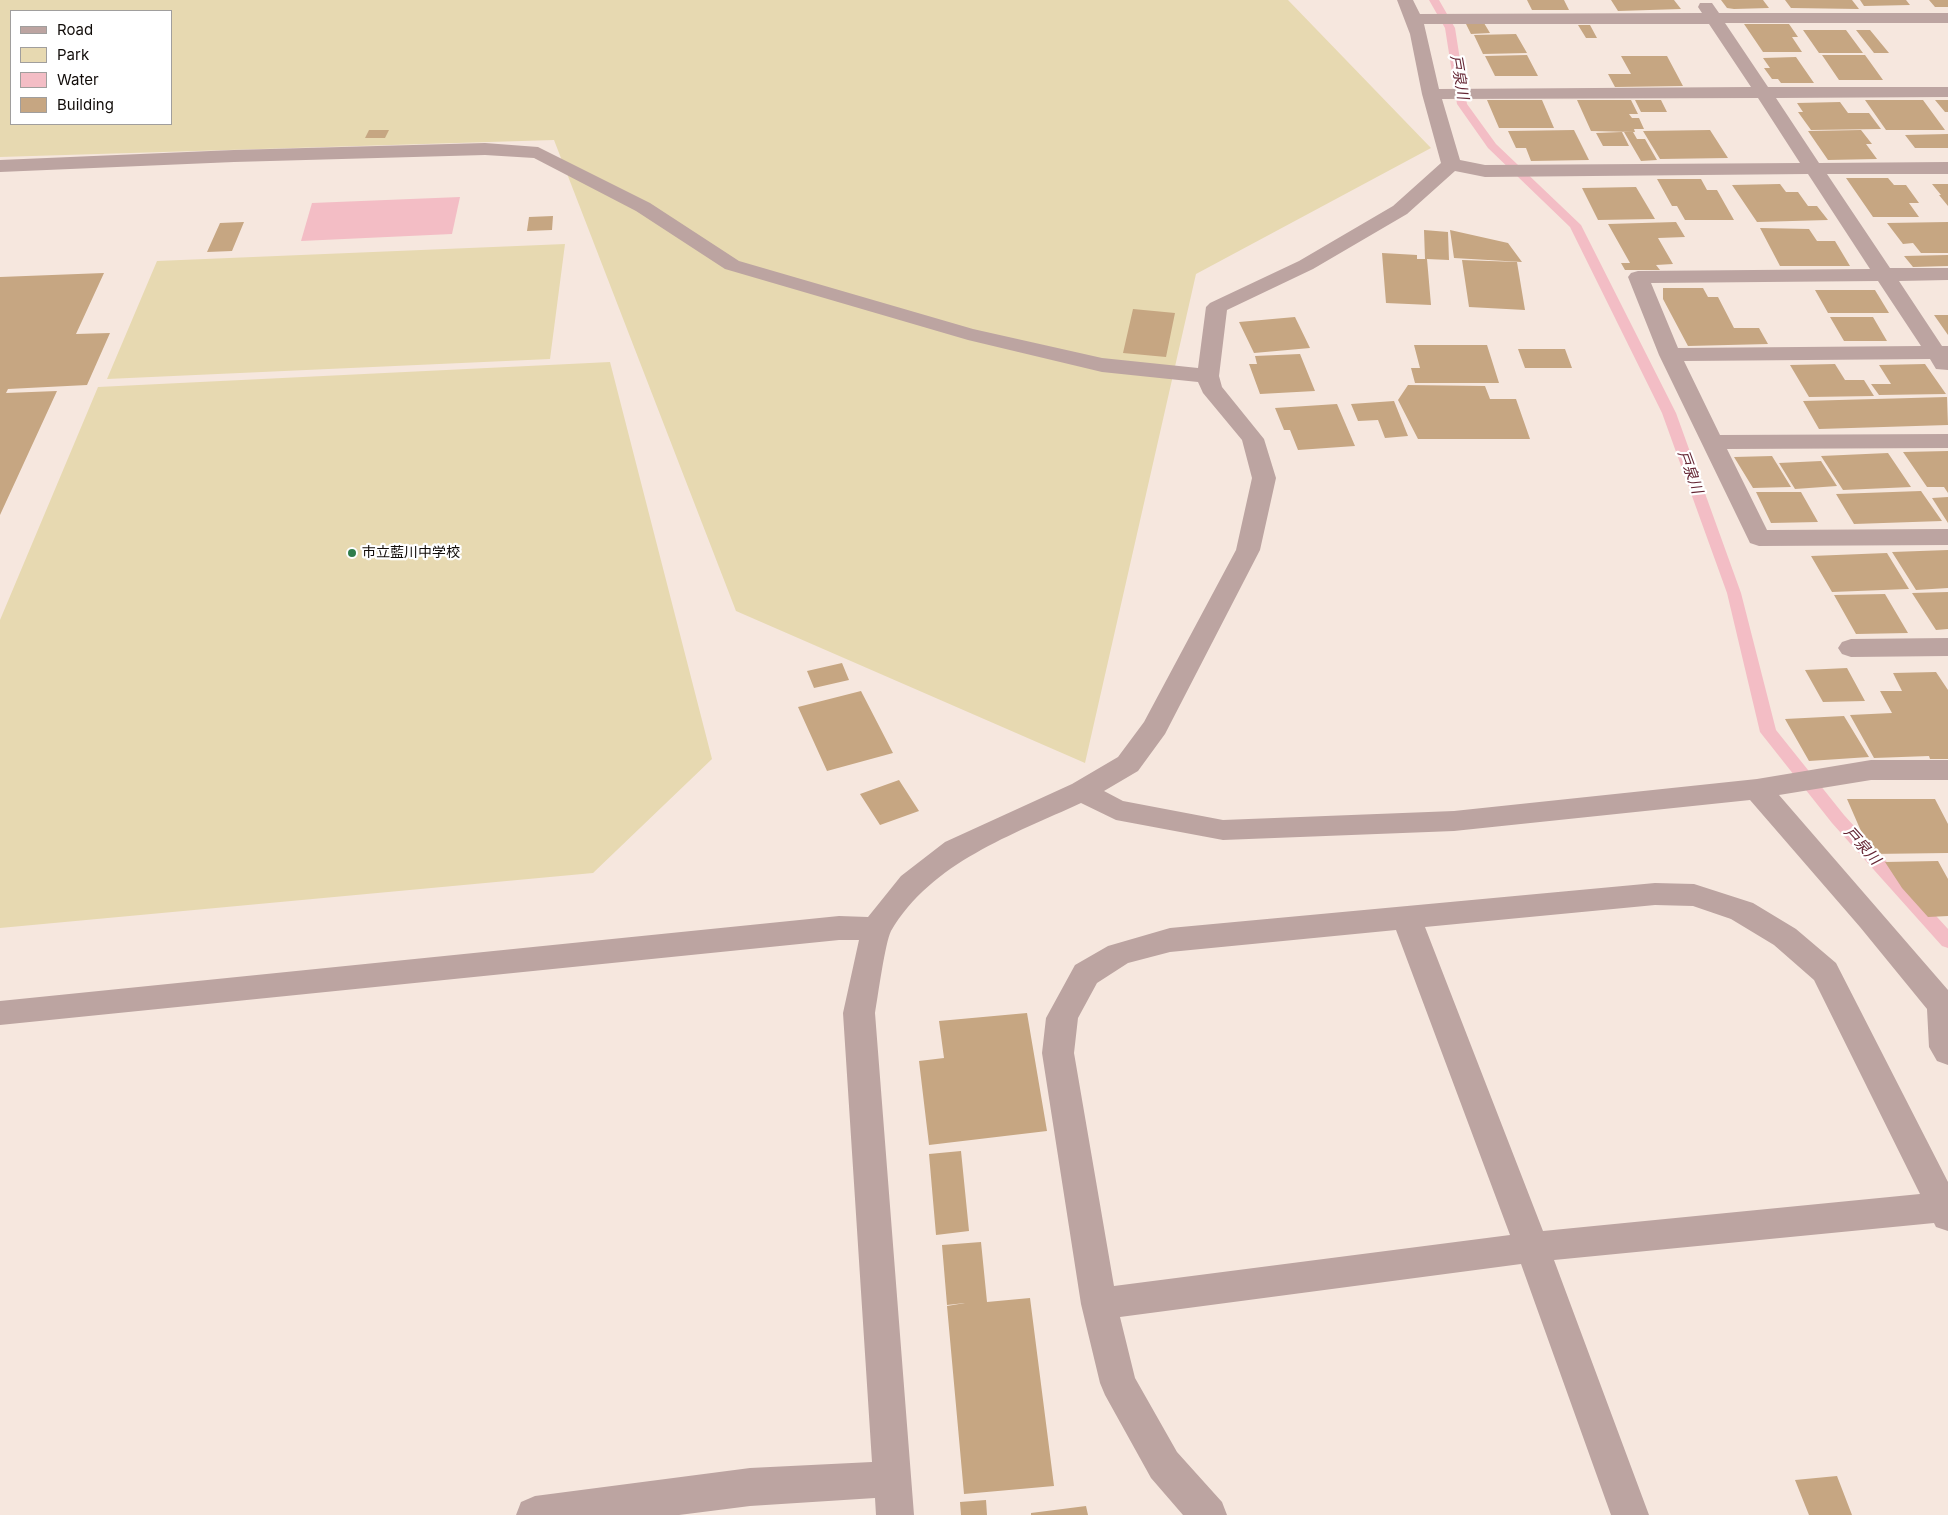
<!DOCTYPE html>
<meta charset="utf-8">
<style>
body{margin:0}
#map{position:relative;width:1948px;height:1515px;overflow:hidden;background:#f6e7de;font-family:Inter,sans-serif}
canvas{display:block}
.legend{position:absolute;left:10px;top:10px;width:162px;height:115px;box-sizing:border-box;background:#fff;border:1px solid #a09e9d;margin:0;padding:6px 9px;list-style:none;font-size:15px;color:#110c09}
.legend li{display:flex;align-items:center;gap:10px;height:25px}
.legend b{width:25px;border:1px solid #a09e9d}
</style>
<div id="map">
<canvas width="1948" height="1515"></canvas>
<ul class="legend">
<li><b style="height:6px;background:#bca4a1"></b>Road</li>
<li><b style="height:14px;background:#e7d9b1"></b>Park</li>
<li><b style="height:14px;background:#f3bdc5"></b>Water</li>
<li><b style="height:14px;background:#c6a682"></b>Building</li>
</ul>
</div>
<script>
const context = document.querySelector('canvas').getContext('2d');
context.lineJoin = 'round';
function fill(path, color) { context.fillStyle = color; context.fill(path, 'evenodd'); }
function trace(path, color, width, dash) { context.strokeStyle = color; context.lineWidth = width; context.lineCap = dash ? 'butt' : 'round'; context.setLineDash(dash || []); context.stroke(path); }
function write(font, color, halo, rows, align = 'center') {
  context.font = font + ' Inter,"Noto Sans JP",sans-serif'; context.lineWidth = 4.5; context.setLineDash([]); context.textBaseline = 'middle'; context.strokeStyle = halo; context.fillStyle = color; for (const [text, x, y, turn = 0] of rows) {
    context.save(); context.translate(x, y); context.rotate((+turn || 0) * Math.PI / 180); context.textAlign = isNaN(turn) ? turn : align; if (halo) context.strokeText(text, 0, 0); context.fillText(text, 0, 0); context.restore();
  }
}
const green = new Path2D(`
 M0,0H1288L1431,148L1196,274L1085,763L736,611L554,140L0,157ZM11,11H171V124H11Z
 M565,244L550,359L107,379L157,261Z
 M610,362L712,759L593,873L0,928V620L98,387Z`);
const water = new Path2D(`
 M460,197L452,234L301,241L312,203Z`);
const stream = new Path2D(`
 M1429,0H1439L1455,28L1467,104L1496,144L1581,225L1676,413L1741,593L1776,730L1844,815L1948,929V948L1942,946L1832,823L1760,732L1727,593L1662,413L1570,227L1488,148L1457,104L1445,28Z`);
const building = new Path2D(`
 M1527,0H1564L1569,10H1532Z
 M1611,0H1674L1681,9L1618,11Z
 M1721,0H1763L1769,8L1734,9L1727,8Z
 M1785,0H1852L1859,9L1791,8Z
 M1860,0H1906L1910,5L1864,6Z
 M1929,0H1948V7H1935Z
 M1484,23L1490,33L1471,34L1466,24Z
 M1744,24H1789L1798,37H1792L1802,52H1763Z
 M1578,25H1590L1597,38H1586Z
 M1803,30H1846L1863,53H1819Z
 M1856,30H1870L1889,53H1874Z
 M1516,34L1527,53L1483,54L1474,35Z
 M1527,55L1538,76H1495L1485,56Z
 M1822,55H1865L1883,80H1839Z
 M1621,56H1667L1683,86L1615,87L1608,74H1631Z
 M1796,57L1814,83H1781L1778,79H1772L1764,68H1770L1763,58Z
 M1487,100H1542L1554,128H1499Z
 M1577,100H1631L1638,114H1629L1632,118H1639L1644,129H1634L1635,132L1591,131Z
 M1635,100H1661L1667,112H1641Z
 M1865,100H1923L1945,130H1886Z
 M1935,100H1948V112H1945Z
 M1840,102L1848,113H1869L1881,129L1811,130L1798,112H1803L1797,103Z
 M369,130H389L385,138H365Z
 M1574,130L1589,160L1531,161L1526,148H1516L1508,131Z
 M1710,130L1728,158L1660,159L1643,131Z
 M1861,130L1872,144H1866L1877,159L1828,160L1808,131Z
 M1622,132L1629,146H1603L1596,133Z
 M1624,132H1633L1637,139H1645L1657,160L1641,161Z
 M1948,134V148H1915L1905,135Z
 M1846,178H1888L1894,185H1906L1919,203H1909L1919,217H1873Z
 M1657,179H1701L1707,190H1717L1734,220H1685L1677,206H1672Z
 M1780,184L1786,192H1798L1808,206H1817L1828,220L1757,222L1732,185Z
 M1932,184H1948V206L1939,195H1941Z
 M1636,187L1655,219L1598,220L1582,188Z
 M553,216L552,230L527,231L529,217Z
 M244,222L232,251L207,252L220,223Z
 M1676,222L1685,237L1658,238L1673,264L1656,265L1660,270H1625L1621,263H1630L1608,224Z
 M1948,222V253H1921L1913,243L1903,244L1887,223Z
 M1760,228L1809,229L1817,241H1835L1850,266H1780Z
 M1424,230L1448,232L1449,260L1427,259L1431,305L1386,303L1382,253L1417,255V259H1425Z
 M1450,230L1508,243L1522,262L1454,258Z
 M1948,255V266L1913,267L1904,256Z
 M1462,260L1517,262L1525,310L1469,307Z
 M104,273L76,334L110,333L87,385L8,389L6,393L57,391L0,515V277Z
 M1663,288H1703L1708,297H1718L1734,328H1759L1768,344L1688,346L1663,299Z
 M1815,290H1875L1889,313H1828Z
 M1133,309L1175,313L1166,357L1123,353Z
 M1934,315H1948V335Z
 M1295,317L1310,348L1254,353L1239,322Z
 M1830,317H1873L1887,341H1844Z
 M1414,345H1487L1499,383H1415L1411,368H1420Z
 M1518,349H1565L1572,368H1525Z
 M1300,354L1315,391L1260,394L1249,364H1257L1255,356Z
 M1835,364L1845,380H1864L1874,396L1809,397L1790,365Z
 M1925,364L1946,394L1879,395L1871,384H1891L1879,365Z
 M1408,385L1485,386L1490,399H1516L1530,439H1418L1398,400Z
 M1947,397L1948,425L1819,429L1803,401Z
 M1394,401L1408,436L1385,438L1378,420L1358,421L1351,404Z
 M1337,404L1355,446L1298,450L1290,430H1284L1275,408Z
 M1948,451V493L1944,487H1927L1903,452Z
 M1888,453L1911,487L1843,490L1821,456Z
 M1772,456L1791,487L1753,488L1734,457Z
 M1821,461L1837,486L1795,489L1779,463Z
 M1921,491L1942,521L1854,524L1836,494Z
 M1756,492H1801L1818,522L1771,523Z
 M1948,497V523L1932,498Z
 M1948,550V588L1916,590L1892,552Z
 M1887,553L1909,589L1832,592L1811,556Z
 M1948,592V629L1936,630L1912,593Z
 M1885,594L1908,633L1856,634L1834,595Z
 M842,663L849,680L814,688L807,671Z
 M1847,668L1865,701L1823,702L1805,670Z
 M1936,672L1948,690V759H1930L1929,756L1874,758L1850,715L1892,713L1880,691H1902L1893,673Z
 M861,691L893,753L827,771L798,707Z
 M1844,716L1869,757L1809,761L1785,719Z
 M899,780L919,811L880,825L860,794Z
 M1847,799H1935L1948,824V853L1871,854Z
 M1938,861L1948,879V916L1928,917L1902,888L1885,862Z
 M1027,1013L1047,1131L929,1145L919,1061L944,1058L939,1021Z
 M961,1151L969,1231L936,1235L929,1154Z
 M981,1242L987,1302L1030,1298L1054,1486L964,1494L947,1306L965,1303L947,1305L942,1245Z
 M1837,1476L1852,1515H1809L1795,1480Z
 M986,1500L987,1515H961L960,1502Z
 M1086,1506L1088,1515H1031V1513Z`);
const minor = new Path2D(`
 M1397,0H1413L1420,14L1702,13L1698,7L1700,3H1712L1719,13H1948V23H1725L1768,87H1948V97L1776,98L1819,163L1948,162V174H1827L1890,268H1948V280L1899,281L1942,346H1948V370L1936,369L1930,359L1684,361L1720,435L1948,434V448L1727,449L1767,530L1948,529V545L1759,546L1750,543L1659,355L1628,277L1631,273L1638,271L1870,269L1808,174L1485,177L1455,171L1407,214L1313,269L1227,310L1219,376L1222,387L1264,439L1276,478L1260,550L1165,734L1138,771L1104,791L1123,801L1223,820L1454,811L1757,779L1871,760H1948V780H1871L1779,795L1948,990V1065L1937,1061L1929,1047L1927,1009L1860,927L1750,800L1454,831L1223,840L1116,820L1081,803C1012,835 932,862 891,931C885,943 878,996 875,1013L914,1515H876L875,1498L750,1506L679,1515H516L521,1502L535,1496L750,1468L872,1462L843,1013L859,940H839L0,1025V1001L839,916L868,917L901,876L945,842L1072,784L1118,757L1144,722L1236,550L1252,478L1242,440L1203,393L1198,382L1102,372L968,340L725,269L636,211L534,158L485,155L234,162L0,172V160L234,150L485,143L538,147L650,203L739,261L973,329L1102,358L1198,368L1206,307L1210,303L1299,261L1393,206L1441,163L1422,94L1410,34ZM1424,24H1709L1751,87L1439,89ZM1758,98L1800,163L1485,165L1460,160L1442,99ZM1878,281L1921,346L1678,348L1651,283Z
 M1948,638V656L1851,657L1842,654L1838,648L1842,642L1851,639Z
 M1655,883L1694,884L1753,903L1796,929L1836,963L1948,1182V1231L1936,1227L1934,1223L1554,1260L1649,1515H1611L1521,1264L1120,1317L1135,1378L1177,1452L1222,1502L1227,1515H1183L1151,1478L1105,1395L1100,1383L1081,1304L1042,1053L1046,1018L1075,965L1108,946L1170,928ZM1655,905L1693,906L1731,919L1774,945L1814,980L1920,1194L1543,1231L1425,927ZM1396,930L1510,1235L1114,1286L1074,1053L1078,1018L1097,983L1128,963L1170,952Z`);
const markers = [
 [352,553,5,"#2f7d4c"]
];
const poiNames = [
 ["市立藍川中学校",362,553]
];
const waterNames = [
 ["戸泉川",1459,77,80],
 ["戸泉川",1690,472,70],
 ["戸泉川",1862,846,48]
];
fill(green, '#e7d9b1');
fill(water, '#f3bdc5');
fill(stream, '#f3bdc5');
fill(building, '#c6a682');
fill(minor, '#bca4a1');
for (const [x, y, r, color] of markers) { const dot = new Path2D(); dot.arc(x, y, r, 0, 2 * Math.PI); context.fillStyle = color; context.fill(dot); trace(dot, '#fff', 2); }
write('14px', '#110c09', '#fff', poiNames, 'left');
write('italic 15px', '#642533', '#fff', waterNames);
</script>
